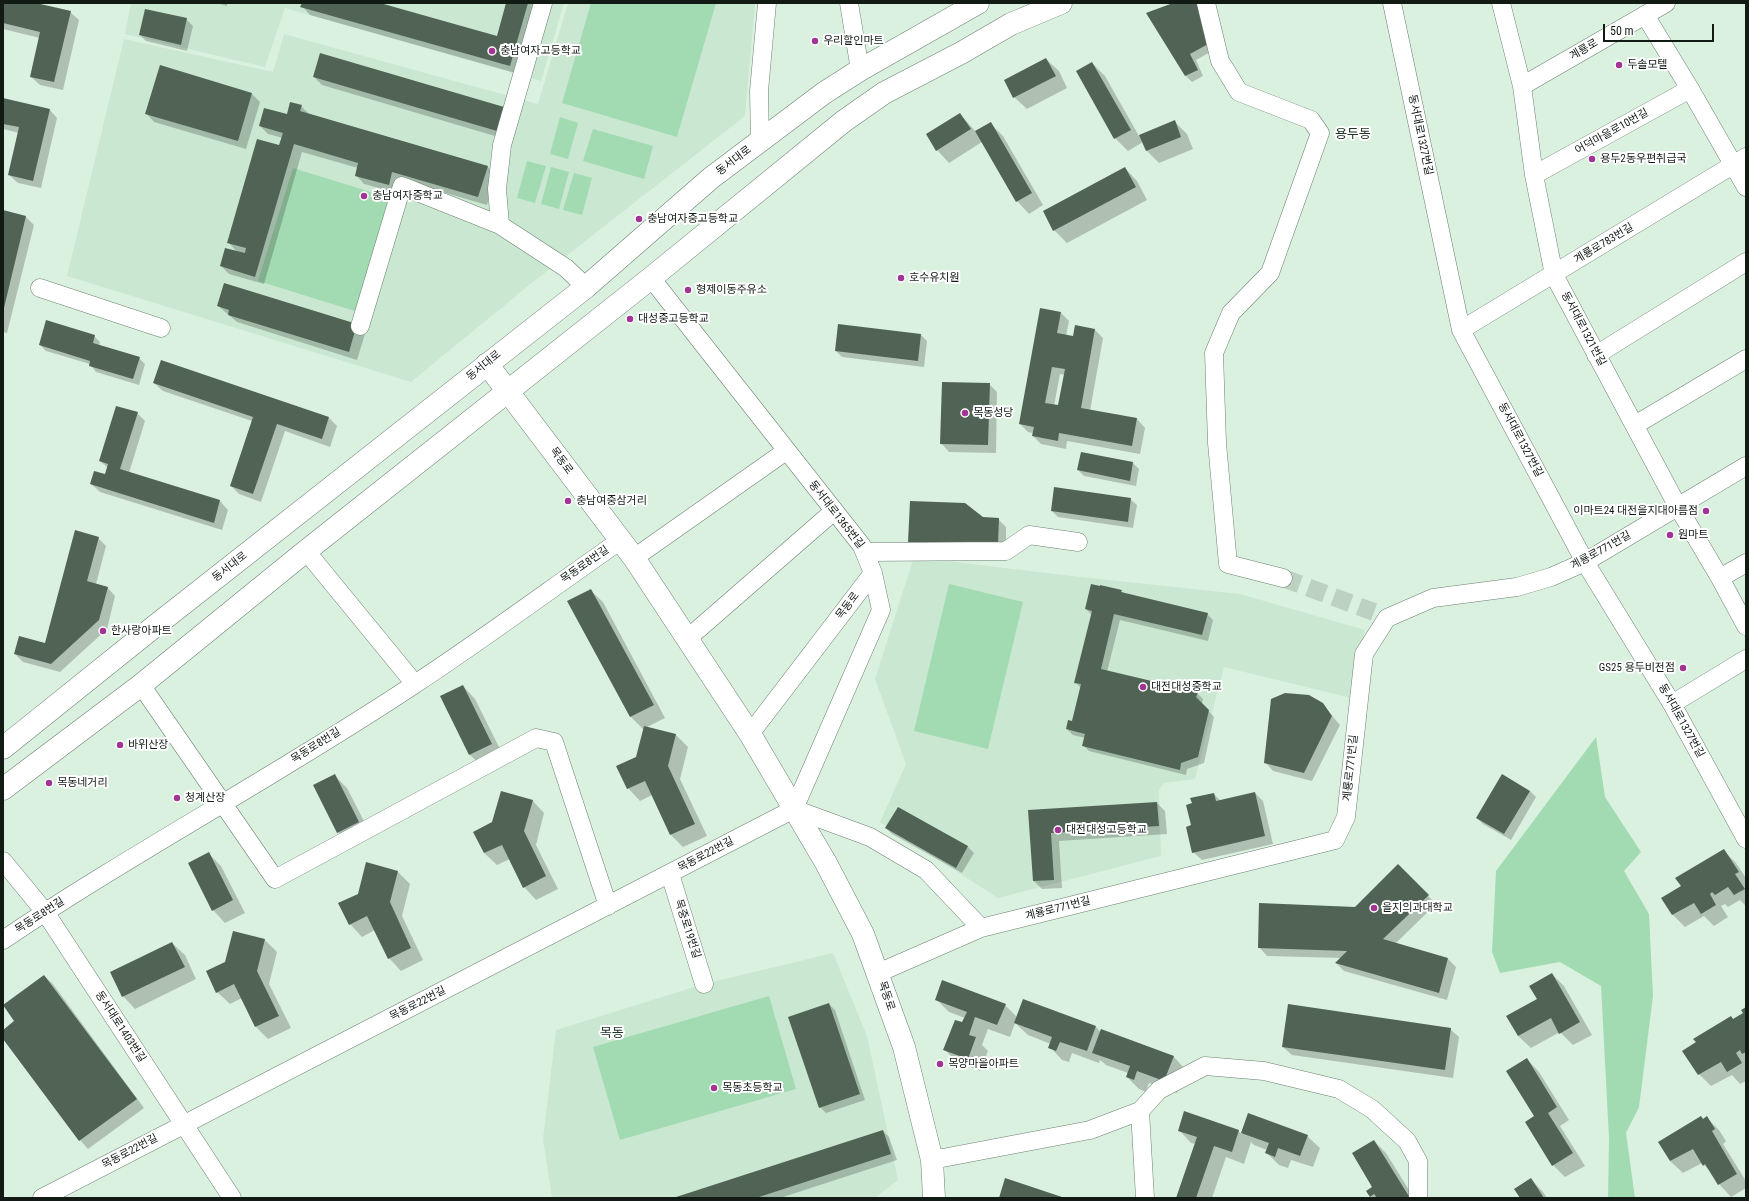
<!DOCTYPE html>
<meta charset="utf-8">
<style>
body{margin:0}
#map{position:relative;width:1749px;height:1201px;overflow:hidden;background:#dbf1e0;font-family:"Roboto Condensed",sans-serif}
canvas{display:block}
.frame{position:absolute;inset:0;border:4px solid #121a14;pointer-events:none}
.scale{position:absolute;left:1603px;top:24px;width:111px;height:18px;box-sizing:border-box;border:2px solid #121a14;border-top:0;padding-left:5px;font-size:12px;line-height:14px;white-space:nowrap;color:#121a14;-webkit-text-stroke:3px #fff;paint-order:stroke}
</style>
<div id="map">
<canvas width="1749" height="1201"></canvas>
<div class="frame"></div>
<div class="scale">50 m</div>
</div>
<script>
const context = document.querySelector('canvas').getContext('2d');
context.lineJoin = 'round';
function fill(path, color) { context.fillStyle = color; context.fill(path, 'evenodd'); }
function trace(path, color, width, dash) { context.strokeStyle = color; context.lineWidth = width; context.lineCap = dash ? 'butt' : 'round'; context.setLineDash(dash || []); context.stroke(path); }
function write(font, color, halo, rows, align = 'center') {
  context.font = font + ' "Roboto Condensed","Noto Sans KR",sans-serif'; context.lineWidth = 4; context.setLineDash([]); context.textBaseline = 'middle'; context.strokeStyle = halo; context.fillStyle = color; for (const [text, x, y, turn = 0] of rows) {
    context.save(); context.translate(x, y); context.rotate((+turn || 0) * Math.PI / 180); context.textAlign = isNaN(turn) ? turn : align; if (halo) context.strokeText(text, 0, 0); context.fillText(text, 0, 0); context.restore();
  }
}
const built = new Path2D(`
 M131,3H564L541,81L285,8L265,67L125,34Z
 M568,3H755L745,116L528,286L411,382L67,276L124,39L273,72L284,34L538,104Z
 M914,557L1072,576L1240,594L1365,630L1351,698L1224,667L1195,779L1164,783L1159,790L1161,856L998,898L880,822L906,764L875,679Z
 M833,953L867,1036L898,1180L875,1198H552L543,1139L556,1030L704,984Z`);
const green = new Path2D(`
 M591,3H716L677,137L562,103Z
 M560,117L578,123L568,159L550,154Z
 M593,129L653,146L644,179L583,161Z
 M527,161L546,166L535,203L517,198Z
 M551,167L569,172L559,209L541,204Z
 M293,168L390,198L355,311L258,281Z
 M574,173L592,178L582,215L563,210Z
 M949,584L1023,602L988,749L914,731Z
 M1596,737L1605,797L1641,852L1624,871L1649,914L1653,996L1639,1107L1626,1133L1635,1198H1608L1609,1138L1601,986L1560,962L1500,973L1492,952L1496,871Z
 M769,996L796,1089L620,1140L593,1047Z`);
const shadow = new Path2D(`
 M3,3H31L70,12L79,20L63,90L40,85L31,77L40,38L3,29Z
 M217,3H227V6Z
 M303,3H376L498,37L507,3H538L519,74L310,15L302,6Z
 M1176,3L1216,49L1196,60L1203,76L1192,82L1186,76L1147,13Z
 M186,19L193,26L187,51L146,41L140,35Z
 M1046,59L1059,71L1067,88L1027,109L1014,97Z
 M1092,63L1105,76L1139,136L1174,121L1187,134L1193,149L1159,163L1147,151L1143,142L1128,151L1115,138L1077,72Z
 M160,66L252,94L260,102L246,149L154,122L146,113Z
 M314,77L503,107L505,139L322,85Z
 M3,99L49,109L57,118L41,188L18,183L9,175L19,133L3,129Z
 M301,106L309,114L487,166L495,175L487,205L401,180L397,193L364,184L356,175L358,168L302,152L264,284L229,274L221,266L238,253L228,242L280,147L283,138L268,134L260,126L288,115Z
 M960,114L976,132L991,124L1003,136L1043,205L1029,214L1017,201L982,142L949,163L937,150Z
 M1125,168L1137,181L1147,200L1067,243L1054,230L1044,211Z
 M4,212L26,217L34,225L7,333L3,332Z
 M218,306L357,325L365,334L357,360L237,322Z
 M1061,313L1069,321L1066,336L1074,337L1095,330L1103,338L1090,411L1137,419L1145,428L1140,454L1067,441L1066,449L1041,444L1033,436V433L1028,432L1020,424ZM1060,374L1065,375L1059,406H1054Z
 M921,335L927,341L924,367L842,357L836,351Z
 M94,336L100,342L99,346L139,358L145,364L139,385L96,372L90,364L46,351L40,345Z
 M162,362L329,418L337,426L330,447L285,431L261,502L239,494L231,486L252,421L163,391L154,383Z
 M989,384L997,392L996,453L949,452L941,443Z
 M137,413L145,421L129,473L220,501L228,510L222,530L100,492L91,484L105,475L108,468L100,461Z
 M1133,463L1139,469L1136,486L1084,476L1078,470Z
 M1130,499L1137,505L1133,528L1058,517L1052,511Z
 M982,518L998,519L1006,527V553L918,550L909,542Z
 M98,538L106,546L96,584L107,587L115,596L107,629L60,672L23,662L15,654L46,644Z
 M590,590L603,602L665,718L647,727L676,735L688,747L680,779L707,836L683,847L671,835L652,795L640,801L628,788L644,730L631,717L569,602Z
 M1121,591L1125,594L1207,614L1213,620L1208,641L1120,620L1107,672L1197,693L1203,699L1202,704L1214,717L1204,763L1187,769L1186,775L1089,751L1083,745L1085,738L1073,735L1067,729L1073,722L1081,688L1075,682L1092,615L1086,609Z
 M463,686L475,699L504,757L483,767L470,755L442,697Z
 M1322,704L1340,725L1312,781L1273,771L1265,762Z
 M335,776L347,788L371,835L351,844L338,832Z
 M1530,791L1536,797L1511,840L1483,824L1477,818Z
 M1255,793L1263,801L1273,844L1202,860L1193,852L1192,826L1214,794L1221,801Z
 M532,800L544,813L536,845L558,889L536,900L524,887L510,859L497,865L484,853Z
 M1157,803L1165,811L1167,834L1059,841L1062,888L1042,889L1034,881L1029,811Z
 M886,828L968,847L974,853L962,873L892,834Z
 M1724,851L1736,863L1746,878V906L1740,900L1728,907L1725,904L1721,906L1728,917L1714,926L1704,916L1685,927L1673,915L1663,898L1682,887Z
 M209,854L221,866L245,913L225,923L213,910Z
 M1398,866L1436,904L1395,944L1448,959L1456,967L1447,1000L1344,971L1336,963L1341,958L1267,956L1259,947L1356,908Z
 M398,872L410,884L402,916L423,960L401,971L389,958L375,930L362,937L350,924L358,894Z
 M265,940L277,952L269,984L291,1028L268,1039L256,1027L242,998L230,1004L217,992L226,963Z
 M172,943L185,955L196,979L135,1009L123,996Z
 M1552,974L1564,986L1592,1035L1573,1045L1560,1032L1531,1048L1518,1036Z
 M44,976L53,984L144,1108L88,1149L80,1140L3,1037V1031L16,1021Z
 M936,999L1005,1005L1018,1018L1096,1027L1101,1032L1173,1056L1185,1069L1177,1093L1149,1083L1146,1092L1139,1089L1127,1077L1128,1073L1106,1065L1100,1060L1099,1063L1072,1053L1069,1062L1062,1060L1050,1047L1051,1044L1028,1035L1015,1023L1010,1037L988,1029L982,1045L988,1051L980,1071L957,1062L945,1050L963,1024L965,1018L949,1012Z
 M829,1004L835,1010L865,1100L826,1113L820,1107Z
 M1746,1008V1081L1740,1084L1732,1075L1711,1086L1699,1074L1733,1020L1745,1013Z
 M1450,1029L1459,1037L1453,1078L1292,1055L1283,1047Z
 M1527,1059L1539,1072L1569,1120L1560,1126L1585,1166L1565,1177L1553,1165L1535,1117Z
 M1249,1115L1307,1136L1320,1148L1313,1167L1291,1160L1288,1168L1279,1165L1267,1153V1150L1254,1145L1251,1142L1244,1164L1226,1157L1212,1198H1178L1196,1144L1191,1143L1179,1130L1238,1131L1242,1134Z
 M1707,1118L1719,1130L1726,1141L1723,1144L1746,1181V1188L1731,1197L1719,1184L1712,1173L1702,1163L1683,1173L1670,1161L1704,1120Z
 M883,1131L889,1137L897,1160L780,1198H675Z
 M1374,1141L1386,1153L1414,1198H1373L1371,1196L1373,1187Z
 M1531,1179L1543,1192L1547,1198H1521Z`);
const building = new Path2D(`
 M3,3H36L71,11L54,82L30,77L40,32L3,23Z
 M302,3H380L497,36L506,3H528L510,66L300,7Z
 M1173,3H1199L1210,43L1190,54L1198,70L1185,76L1146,13Z
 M145,9L187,18L181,45L139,35Z
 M320,53L504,107L497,131L313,77Z
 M1046,58L1056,76L1013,98L1004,80Z
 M1092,62L1131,130L1114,139L1076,71Z
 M160,65L252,93L238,141L145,114Z
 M3,98L50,109L33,181L8,175L19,127L3,124Z
 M290,102L302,105L300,111L488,166L478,197L392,172L389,185L355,176L358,163L294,144L255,277L220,266L225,248L245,253L246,248L227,243L257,139L279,145L283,133L259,126L264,108L287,114Z
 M960,113L971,129L936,151L926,134Z
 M1175,120L1181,137L1146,151L1139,135Z
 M991,122L1032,193L1016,202L975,131Z
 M1125,167L1136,187L1053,231L1043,211Z
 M3,210L26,216L4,308H3Z
 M224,283L357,324L349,352L228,315L229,310L217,306Z
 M1040,308L1061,312L1057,333L1073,336L1075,325L1095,329L1081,408L1137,418L1132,446L1059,433L1058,441L1032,436L1034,427L1019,424ZM1052,367L1065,369L1058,405L1045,403Z
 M46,320L95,335L93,343L140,357L133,379L89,366L90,361L39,345Z
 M838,324L921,334L918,361L835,351Z
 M161,360L329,417L322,439L277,424L253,494L230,486L253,417L153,383Z
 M942,382L990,383L988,445L940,444Z
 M116,406L138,412L120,469L220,500L214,523L90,484L94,471L105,474L108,464L99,461Z
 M1081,452L1133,462L1130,481L1077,470Z
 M1054,487L1131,498L1128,522L1051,511Z
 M910,501L965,503L983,517L999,518L998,545L908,542Z
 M75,530L99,537L87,581L108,587L99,620L51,664L14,654L19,636L45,643Z
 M1091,584L1100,586V585L1122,590L1121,592L1208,613L1202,635L1114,614L1101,669L1198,692L1196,697L1209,710L1198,757L1181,763L1180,770L1082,746L1085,734L1066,729L1068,720L1072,721L1081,684L1074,683L1092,611L1085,609Z
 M591,589L654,705L630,717L567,601Z
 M463,685L492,744L469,755L440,696Z
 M1285,693L1309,695L1323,703L1332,716L1304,773L1264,763L1271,699Z
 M644,726L676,734L668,766L695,824L670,835L645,781L627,789L616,766L636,757Z
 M335,774L359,822L337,833L313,785Z
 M1502,774L1530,791L1504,834L1476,818Z
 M501,791L533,800L524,831L546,876L523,888L502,845L484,853L473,832L492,822Z
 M1255,792L1265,836L1192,853L1186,827L1191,825L1186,805L1192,803L1190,798L1214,793L1216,801Z
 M1157,802L1159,826L1051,833L1054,880L1033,881L1028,810Z
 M898,807L968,846L956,868L885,828Z
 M1724,849L1739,872L1735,874L1745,889L1734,895L1728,887L1715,895L1712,892L1710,894L1716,905L1701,914L1694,903L1672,915L1661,898L1681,886L1675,878Z
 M209,852L233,900L212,911L188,863Z
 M366,862L398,871L390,902L411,948L388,959L367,916L349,925L338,903L358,894Z
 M1398,864L1429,895L1383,939L1448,958L1439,993L1335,963L1347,951L1258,948L1259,903L1355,907Z
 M233,931L265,939L257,971L279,1016L255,1027L234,984L216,993L206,971L225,962Z
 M172,942L185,967L122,997L110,972Z
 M1552,973L1580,1022L1559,1034L1551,1018L1518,1036L1506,1016L1537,999L1529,986Z
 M44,975L137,1099L79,1141L3,1039V1030L14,1021L3,1005Z
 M942,980L1006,1004L997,1025L975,1017L969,1035L976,1037L968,1059L943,1050L955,1020L962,1022L967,1012L935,1000Z
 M1023,999L1096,1026L1087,1051L1060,1042L1056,1051L1048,1048L1052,1037L1014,1023Z
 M829,1003L860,1094L819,1108L788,1017Z
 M1288,1004L1451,1028L1445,1070L1282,1047Z
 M1746,1007V1052L1742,1054L1740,1050L1736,1053L1742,1063L1727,1072L1721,1062L1698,1075L1682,1051L1696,1042L1693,1039L1731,1016L1733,1019L1743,1013L1741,1010Z
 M1101,1029L1174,1056L1164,1081L1137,1071L1134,1080L1126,1077L1130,1066L1092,1053Z
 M1527,1058L1557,1107L1548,1113L1573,1153L1552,1166L1525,1122L1534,1116L1506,1071Z
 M1184,1111L1239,1130L1232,1152L1214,1146L1196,1198H1176L1197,1137L1178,1131Z
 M1248,1113L1308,1135L1300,1156L1278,1148L1275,1157L1265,1153L1269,1143L1241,1133Z
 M1701,1116L1703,1119L1707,1116L1715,1129L1712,1131L1737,1174L1718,1185L1705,1164L1703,1166L1693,1149L1670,1161L1658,1142Z
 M883,1130L891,1154L756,1198H673Z
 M1374,1140L1410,1198H1377L1374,1194L1370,1197L1366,1191L1372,1187L1352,1153Z
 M1005,1178L1065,1198H999Z
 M1531,1178L1544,1198H1520L1514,1189Z`);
const minorTunnel = new Path2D(`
 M1283,578L1374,612`);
const minor = new Path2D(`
 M543,3L502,145L497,189L500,225L566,268L586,287
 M849,3L860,70
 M1206,3L1220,61L1239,92L1311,120L1320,133L1270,273L1231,313L1214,353L1217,443L1228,564L1283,578
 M1392,3L1461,330L1585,562L1672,704L1746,839
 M1501,3L1522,86L1534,175L1554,275L1678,507L1720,578L1746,626
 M1645,15L1690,89L1746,187
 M1522,86L1666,3
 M760,141L759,91L767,3
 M1534,175L1690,89
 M651,278L862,546L873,573L881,610L794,809
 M40,288L161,328
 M360,326L402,186L500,225
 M1461,330L1746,157
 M1596,355L1746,262
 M1635,425L1746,359
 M306,551L415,684
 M865,552L1006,551L1029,535L1078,542
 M634,558L786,451
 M1720,578L1746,563
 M687,639L834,511
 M141,685L275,879L536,738L554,742L608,906
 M1672,704L1746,659
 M750,734L873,573
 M794,809L870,837L926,870L981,928
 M3,861L45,912L232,1198
 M670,874L704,984
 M3,940C137,850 280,774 415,684C485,638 552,588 621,540
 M878,973L981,928L1335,840L1346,817L1364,654L1387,618L1433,598L1517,587L1551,577L1585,562L1746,466
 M1140,1111L1145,1198
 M932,1160L1090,1130L1140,1111L1159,1090L1205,1066L1264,1071L1339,1089L1372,1109L1407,1141L1418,1161V1198
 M42,1198L794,809`);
const major = new Path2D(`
 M487,364L634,558L750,734L826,863L863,934L904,1047L932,1160L934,1198
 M3,748L155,626L586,287L711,178L824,93L860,70L978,3
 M3,789L141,685L306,551L651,278L844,121L884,93L961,53L1011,24L1061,3`);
const markers = [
 [815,41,4,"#a23594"],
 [492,51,4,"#a23594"],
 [1619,65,4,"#a23594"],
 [1592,159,4,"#a23594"],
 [364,196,4,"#a23594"],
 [639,219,4,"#a23594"],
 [901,278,4,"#a23594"],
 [688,290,4,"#a23594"],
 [630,319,4,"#a23594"],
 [965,413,4,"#a23594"],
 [568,501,4,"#a23594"],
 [1706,511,4,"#a23594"],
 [1670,535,4,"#a23594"],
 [103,631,4,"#a23594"],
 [1683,668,4,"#a23594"],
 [1143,687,4,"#a23594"],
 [120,745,4,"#a23594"],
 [49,783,4,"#a23594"],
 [177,798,4,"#a23594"],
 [1058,830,4,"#a23594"],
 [1374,908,4,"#a23594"],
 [940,1064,4,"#a23594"],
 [714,1088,4,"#a23594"]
];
const poiNames = [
 ["우리할인마트",823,41],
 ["충남여자고등학교",500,51],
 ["두솔모텔",1627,65],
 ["용두2동우편취급국",1600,159],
 ["충남여자중학교",372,196],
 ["충남여자중고등학교",647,219],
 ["호수유치원",909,278],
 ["형제이동주유소",696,290],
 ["대성중고등학교",638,319],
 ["목동성당",973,413],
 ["충남여중삼거리",576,501],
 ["이마트24 대전을지대아름점",1698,511,"right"],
 ["원마트",1678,535],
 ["한사랑아파트",111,631],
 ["GS25 용두비전점",1675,668,"right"],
 ["대전대성중학교",1151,687],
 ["바위산장",128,745],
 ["목동네거리",57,783],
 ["청계산장",185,798],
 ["대전대성고등학교",1066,830],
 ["을지의과대학교",1382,908],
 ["목양마을아파트",948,1064],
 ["목동초등학교",722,1088]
];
const streetNames = [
 ["계룡로",1584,50,-30],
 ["어덕마을로10번길",1612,132,-29],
 ["동서대로1327번길",1420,135,78],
 ["동서대로",734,161,-37],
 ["계룡로783번길",1604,244,-31],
 ["동서대로1321번길",1583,329,62],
 ["동서대로",484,366,-39],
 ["동서대로1327번길",1520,440,62],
 ["목동로",561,461,53],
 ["동서대로1365번길",836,515,52],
 ["계룡로771번길",1601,551,-29],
 ["목동로8번길",585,565,-35],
 ["동서대로",230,567,-38],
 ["목동로",848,606,-53],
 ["동서대로1327번길",1681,721,61],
 ["목동로8번길",316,746,-32],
 ["계룡로771번길",1351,768,-84],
 ["목동로22번길",706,855,-28],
 ["계룡로771번길",1058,909,-14],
 ["목동로8번길",40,916,-33],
 ["목중로19번길",687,929,72],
 ["목동로",886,996,71],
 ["목동로22번길",418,1004,-27],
 ["동서대로1403번길",120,1027,57],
 ["목동로22번길",130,1152,-28]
];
const quarterNames = [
 ["용두동",1353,135],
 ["목동",612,1034]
];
fill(built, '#cae7d1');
fill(green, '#a2dbb2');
fill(shadow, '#0003');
fill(building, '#506355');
trace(minorTunnel, '#bdd1c1', 18, [18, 9]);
trace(minor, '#6c8072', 19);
trace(major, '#6c8072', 23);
trace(minor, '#fff', 18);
trace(major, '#fff', 22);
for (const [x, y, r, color] of markers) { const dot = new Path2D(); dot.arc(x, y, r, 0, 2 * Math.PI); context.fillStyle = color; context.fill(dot); trace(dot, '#fff', 1.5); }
write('11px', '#121a14', '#fff', poiNames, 'left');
write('11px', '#121a14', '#fff', streetNames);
write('13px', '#223427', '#fff', quarterNames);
</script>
